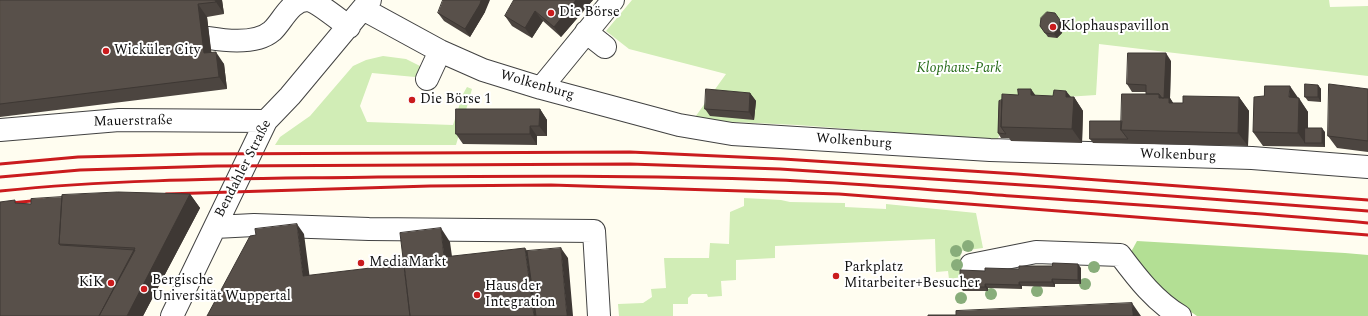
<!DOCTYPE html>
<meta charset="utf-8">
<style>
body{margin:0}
canvas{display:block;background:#fffdf0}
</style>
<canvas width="1368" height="316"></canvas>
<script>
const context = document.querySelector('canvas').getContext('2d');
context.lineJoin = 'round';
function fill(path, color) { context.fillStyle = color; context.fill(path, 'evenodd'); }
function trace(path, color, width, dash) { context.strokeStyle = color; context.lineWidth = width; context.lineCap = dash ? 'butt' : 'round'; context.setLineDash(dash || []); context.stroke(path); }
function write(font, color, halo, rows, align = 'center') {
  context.font = font + ' Spectral,serif'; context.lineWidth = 4; context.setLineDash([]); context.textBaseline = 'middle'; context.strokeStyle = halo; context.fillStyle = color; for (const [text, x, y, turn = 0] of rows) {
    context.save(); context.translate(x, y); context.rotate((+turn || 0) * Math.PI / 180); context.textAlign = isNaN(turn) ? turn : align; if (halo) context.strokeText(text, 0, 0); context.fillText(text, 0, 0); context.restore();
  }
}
const green = new Path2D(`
 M632,0H1329L1330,7L1368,6V76L1099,44L1096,95L1020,100L997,140L797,125L693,120L726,74L629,49L606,31Z
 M383,56L406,59L422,67L423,70L415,77L372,73L360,106L367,122L453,125L463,94L467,87L472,89L456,145H275L280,137L310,116L353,66L366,60Z
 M744,198L781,200L790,202L845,203V207L886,209V204L976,213L983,248L960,251L962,277L949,279L948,271L936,272L935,239L775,246V258L736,260V280L721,281L722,296L708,297L707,294H692L688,298V304H673V316H619L618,304L643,303L652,297L651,289L666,288L664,258H709L710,243L729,244L730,212L744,206Z`);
const forest = new Path2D(`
 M1137,241L1345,253L1368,255V316H1197L1160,291L1131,252Z`);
const minor = new Path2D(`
 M363,9L440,51L483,70L541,88L679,125L732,134L990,150L1252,158L1368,167
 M586,32L605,47
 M209,38C227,41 257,44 272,31C283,21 290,0 308,0C316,1 341,21 349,27
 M427,79L440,51
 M541,88L613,0
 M0,130L119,120L266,121
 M215,227L254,225L369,229L594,231L599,316
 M971,265L1036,252L1120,255C1138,279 1155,301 1180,316
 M172,316L266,121L290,96L370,0`);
const rail = new Path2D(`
 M0,164L78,157L199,154L630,152L783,159L1017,174L1368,200
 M0,177L80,170L217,166L630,164L780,169L1053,187L1368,211
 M0,191C126,178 252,179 378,177C511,176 644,175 778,180C855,183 933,190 1011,196C1130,204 1249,212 1368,223
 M166,194L430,186L551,185L839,194L1368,235
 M0,204L42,200`);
const trees = [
 [968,246],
 [956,251],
 [957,265],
 [1094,267],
 [1085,284],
 [1037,291],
 [991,294],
 [961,298]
];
const wall = new Path2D(`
 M0,0H222L224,14L207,17L211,52L224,64L227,89L0,117Z
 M514,0H593L561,37L543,21L532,38L512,26L505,16Z
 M485,12L470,37L444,21L438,13Z
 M1060,20L1063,24L1062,33L1057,38L1048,37L1040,26Z
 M1171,61L1170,98L1173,103H1183L1239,97L1249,111L1248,146L1093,143L1090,139L1122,121L1146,94V92H1132L1127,84Z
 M1318,85L1321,89V102L1308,101L1305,97Z
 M1368,89V152L1337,148L1328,136Z
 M1066,91L1071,97H1074L1083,111L1082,143L1011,141L1009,138H1001L998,133L999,101L1035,96H1053Z
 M750,93L756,101L754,120L710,116L705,109Z
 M1298,98H1299L1308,112V128L1325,132V147L1263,146L1253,132Z
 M540,109L547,120V136H537V145L463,144L456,134Z
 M190,194L200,208L143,316H0L17,203L31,204Z
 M1081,268V284H1055V287L1022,286V289L988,288V291H963L960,287L985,271L1019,269Z`);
const shadedWall = new Path2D(`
 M215,0H222L224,14L216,2Z
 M481,0H490L485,12L470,37L465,29Z
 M576,0H593L561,37L554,27Z
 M198,4L207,17L213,65L204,53Z
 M535,11L543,21L532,38L525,28Z
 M1060,20L1063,24L1062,33L1057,38L1054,34Z
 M216,52L224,64L227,89L219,77Z
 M1166,53L1171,61L1170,98L1179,112L1159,98Z
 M1318,85L1321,89V102L1318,97Z
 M1290,86L1308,112V143H1305L1298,133L1289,97Z
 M1031,89L1041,103L1031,95Z
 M1066,91L1073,101L1074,97L1083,111L1082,143L1072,129L1066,97Z
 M750,93L756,101L754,120L749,112Z
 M1239,97L1249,111L1248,146L1238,133Z
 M540,109L547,120V136L539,126Z
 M530,126L537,136V145L530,134Z
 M1322,128L1325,132V147L1322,143Z
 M190,194L200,208L143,316H127Z
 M297,224L304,234L311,287L303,276Z
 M441,228L450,242L454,271L444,257Z
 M525,248L535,261L542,316H534Z
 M561,248L568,258L573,316H567Z
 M1078,264L1081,268V284L1078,280Z
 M1052,279L1055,284V287L1052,282Z
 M1019,282L1022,286V289L1019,285Z
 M985,284L988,288V291L985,287Z
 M1132,303L1141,316H1133Z`);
const building = new Path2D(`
 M0,0H215L216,2L198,4L204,53L216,52L219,77L0,104Z
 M443,0H481L480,4L465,29L438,13Z
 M514,0H576L554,27L535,11L525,28L505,16Z
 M1047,12L1055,13L1060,20L1059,28L1054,34L1045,33L1040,26L1041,18Z
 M1128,53H1166L1164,98H1162L1159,94H1146V85L1127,84Z
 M1305,84L1318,85V97H1305Z
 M1329,84L1368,89V141L1328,136Z
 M1265,86H1290L1289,97L1299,98L1298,133L1253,132L1254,97L1264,96Z
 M706,89L750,93L749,112L705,109Z
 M1018,89H1031V95L1053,96L1054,90L1066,91V97H1074L1072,129L1001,127L1002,94L1018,95Z
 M1122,94H1159V98H1169V103H1183V96L1239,97L1238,133L1121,130Z
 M1002,100L1001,127L1006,134L998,133L999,101Z
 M456,109H540L539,126H530V134H456Z
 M1090,121H1122L1121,130L1128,139H1090Z
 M1305,128H1322V143H1305Z
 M118,192L190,194L127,316H99L135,248L59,244L62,195Z
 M62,197L59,244L60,245L135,250L99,316H0V202L15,200V203L31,204V199Z
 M297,224L303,276L404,264L410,316H207L250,236L256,235L255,229Z
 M441,228L444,257L525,248L534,316H410L400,233Z
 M561,248L567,316H536L527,251Z
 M1053,263L1078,264V280L1052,279V282H1019V285L985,284V287H960V270L985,271V268L1019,269V266H1052Z
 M1132,303L1133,316H928V315H956V311Z`);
const markers = [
 [551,13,4,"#ca1b1d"],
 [1053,27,4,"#ca1b1d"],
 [106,51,4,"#ca1b1d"],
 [412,100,4,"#ca1b1d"],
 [361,263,4,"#ca1b1d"],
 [836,276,4,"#ca1b1d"],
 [111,283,4,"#ca1b1d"],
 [144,289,4,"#ca1b1d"],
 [477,295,4,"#ca1b1d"]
];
const poiNames = [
 ["Die Börse",559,13],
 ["Klophauspavillon",1061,27],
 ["Wicküler City",114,51],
 ["Die Börse 1",420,100],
 ["MediaMarkt",369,263],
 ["Parkplatz",844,268],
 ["Mitarbeiter+Besucher",844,284],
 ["Bergische",152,281],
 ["Universität Wuppertal",152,297],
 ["KiK",103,283,"right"],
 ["Haus der",485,287],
 ["Integration",485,303]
];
const parkNames = [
 ["Klophaus-Park",959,69]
];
const streetNames = [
 ["Wolkenburg",537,86,16],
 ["Mauerstraße",133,122,-1],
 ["Wolkenburg",854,142,4],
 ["Wolkenburg",1178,156,2],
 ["Bendahler Straße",244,169,-63]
];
fill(green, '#d1edb6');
fill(forest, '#b3df94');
trace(minor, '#424242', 24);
trace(minor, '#fff', 22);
trace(rail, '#ca1b1d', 3);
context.fillStyle = '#88ad7a';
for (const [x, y] of trees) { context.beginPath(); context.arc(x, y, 6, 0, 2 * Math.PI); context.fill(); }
fill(wall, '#4c4540');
fill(shadedWall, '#3e3834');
fill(building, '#58504a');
trace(building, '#3e3834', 1);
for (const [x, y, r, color] of markers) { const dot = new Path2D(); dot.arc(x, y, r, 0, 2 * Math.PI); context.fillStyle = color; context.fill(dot); trace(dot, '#fff', 1.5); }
write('14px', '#0f0f0f', '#fff', poiNames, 'left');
write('italic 14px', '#276c19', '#fff', parkNames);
write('14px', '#0f0f0f', '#fff', streetNames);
</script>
